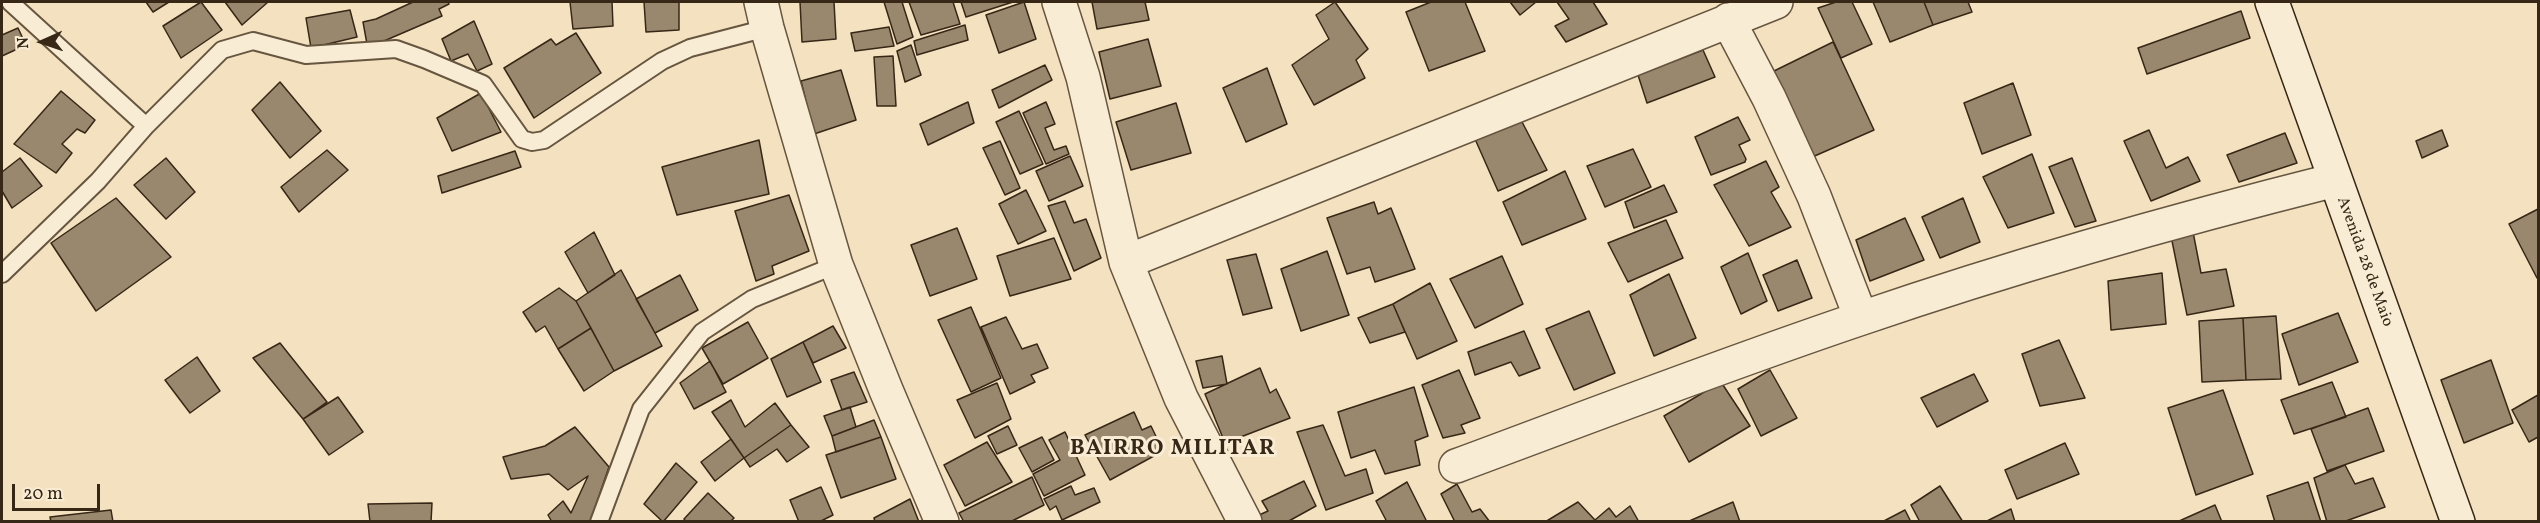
<!DOCTYPE html>
<style>
body{margin:0}
#map{position:relative;width:2540px;height:523px;overflow:hidden;background:#f4e1bf;font-family:Vollkorn,serif}
canvas{display:block}
.frame{position:absolute;inset:0;border:3px solid #362716;pointer-events:none}
.north{position:absolute;left:12px;top:12px;width:60px;height:60px;-webkit-text-stroke:4px #f8ecd5;paint-order:stroke;rotate:267deg;font-size:16px;font-weight:700;line-height:24px;text-align:center;color:#362716}
.north::after{content:'';display:block;margin:auto;width:21px;height:27px;background:#362716;clip-path:polygon(50% 0,100% 100%,50% 72%,0 100%)}
.scale{position:absolute;left:12px;top:484px;width:88px;height:27px;box-sizing:border-box;border:3px solid #362716;border-top:0;padding-left:8px;font-size:18px;line-height:21px;white-space:nowrap;color:#362716;-webkit-text-stroke:4px #f8ecd5;paint-order:stroke}
</style>
<div id="map">
<canvas width="2540" height="523"></canvas>
<div class="frame"></div>
<div class="north">N</div>
<div class="scale">20 m</div>
</div>
<script>
const context = document.querySelector('canvas').getContext('2d');
context.lineJoin = 'round';
function fill(path, color) { context.fillStyle = color; context.fill(path, 'evenodd'); }
function trace(path, color, width, dash) { context.strokeStyle = color; context.lineWidth = width; context.lineCap = dash ? 'butt' : 'round'; context.setLineDash(dash || []); context.stroke(path); }
function write(font, color, halo, rows, align = 'center') {
  context.font = font + ' Vollkorn,serif'; context.lineWidth = 6; context.setLineDash([]); context.textBaseline = 'middle'; context.strokeStyle = halo; context.fillStyle = color; for (const [text, x, y, turn = 0] of rows) {
    context.save(); context.translate(x, y); context.rotate((+turn || 0) * Math.PI / 180); context.textAlign = isNaN(turn) ? turn : align; if (halo) context.strokeText(text, 0, 0); context.fillText(text, 0, 0); context.restore();
  }
}
const building = new Path2D(`
 M146,2H169L153,12Z
 M201,2L222,30L181,58L163,26Z
 M225,2H268L242,25Z
 M413,2H448L449,4L439,9L442,16L384,41L367,44L363,22L376,19Z
 M570,2H612L613,26L573,29Z
 M644,2H679V30L646,32Z
 M800,2H834L836,39L802,42Z
 M884,2H902L913,37L897,44Z
 M909,2H953L960,24L921,35Z
 M961,2H1013L966,17Z
 M1024,2L1036,39L999,53L986,15Z
 M1092,2H1145L1149,20L1097,29Z
 M1335,2L1368,49L1356,60L1365,78L1314,105L1292,65L1329,39L1316,15Z
 M1431,2H1465L1485,51L1429,71L1406,12Z
 M1510,2H1536L1520,15Z
 M1557,2H1593L1607,24L1566,42L1555,26L1569,19Z
 M1836,2H1852L1872,44L1841,58L1818,8Z
 M1873,2H1924L1933,25L1890,42Z
 M1924,2H1968L1972,12L1933,25Z
 M350,10L357,37L311,48L306,18Z
 M2241,11L2250,38L2147,74L2138,48Z
 M474,21L492,64L477,71L468,54L451,61L442,39Z
 M965,25L968,40L917,55L914,41Z
 M889,27L894,46L855,51L851,33Z
 M18,28L26,45L2,56V35Z
 M576,33L601,73L534,118L504,68L551,39L556,45Z
 M1148,39L1161,86L1110,99L1099,52Z
 M1833,42L1874,130L1810,158L1772,72Z
 M911,45L921,75L905,82L897,51Z
 M1703,50L1715,77L1647,103L1638,75Z
 M893,56L896,106H877L874,57Z
 M1045,65L1052,80L999,108L992,90Z
 M1267,68L1287,124L1246,142L1223,88Z
 M841,70L856,120L814,134L801,81Z
 M280,82L321,131L290,158L252,110Z
 M2013,83L2031,135L1982,154L1964,103Z
 M61,91L95,120L85,133L77,129L62,144L72,153L56,173L14,144Z
 M481,93L501,132L452,151L437,118Z
 M968,102L974,123L928,145L920,124Z
 M1046,102L1055,124L1045,128L1054,150L1066,146L1069,154L1046,164L1023,113Z
 M1176,103L1191,153L1131,170L1116,122Z
 M1019,111L1043,164L1020,174L996,122Z
 M1738,117L1750,140L1739,145L1746,159L1745,162L1711,175L1695,137Z
 M1520,118L1547,170L1498,191L1475,139Z
 M2149,130L2166,168L2188,157L2200,181L2151,201L2124,141Z
 M2442,130L2448,146L2422,158L2416,141Z
 M2285,133L2297,163L2239,182L2227,155Z
 M759,140L769,194L677,215L662,167Z
 M1000,141L1020,188L1005,195L983,148Z
 M1633,149L1651,187L1605,207L1587,166Z
 M327,150L348,170L299,212L281,187Z
 M515,151L521,167L442,193L438,176Z
 M2032,154L2054,213L2008,228L1983,177Z
 M1070,156L1083,186L1049,201L1036,171Z
 M20,158L42,186L12,208L2,191V172Z
 M166,158L195,192L166,219L134,185Z
 M2072,158L2096,221L2075,227L2049,167Z
 M1766,161L1779,187L1771,192L1791,227L1749,246L1714,185Z
 M1565,171L1586,219L1522,245L1503,202Z
 M1664,185L1677,212L1634,228L1625,202Z
 M1026,190L1046,231L1018,244L999,204Z
 M789,195L809,251L772,266L774,274L756,281L735,211Z
 M116,198L171,257L96,311L51,243Z
 M1963,198L1980,242L1940,258L1922,217Z
 M1065,201L1074,223L1086,219L1101,258L1074,271L1048,206Z
 M1374,202L1378,214L1391,208L1415,269L1375,282L1370,267L1347,274L1327,218Z
 M2538,209V277L2537,278L2509,224Z
 M1905,218L1924,260L1870,281L1856,240Z
 M1666,220L1683,258L1628,282L1608,243Z
 M957,228L977,279L930,296L911,245Z
 M594,232L615,275L588,293L565,252Z
 M2193,232L2201,273L2226,269L2234,306L2187,315L2171,236Z
 M1054,238L1071,279L1010,296L997,256Z
 M1327,251L1349,315L1301,331L1281,269Z
 M1748,253L1767,301L1741,314L1721,267Z
 M1256,254L1272,308L1243,315L1227,260Z
 M1502,256L1523,304L1475,328L1450,279Z
 M1797,260L1812,298L1778,311L1763,275Z
 M621,270L662,346L614,371L576,301Z
 M2162,273L2166,324L2111,330L2108,281Z
 M1669,274L1696,338L1654,356L1630,295Z
 M680,275L698,310L655,333L636,299Z
 M1430,283L1457,341L1417,359L1393,304Z
 M559,288L576,301L591,328L558,349L545,326L536,332L523,312Z
 M1393,304L1405,332L1370,343L1358,318Z
 M971,307L1001,378L971,392L938,320Z
 M1589,311L1615,373L1574,390L1546,329Z
 M2338,313L2358,362L2299,385L2282,334Z
 M2276,316L2281,379L2246,380L2243,318Z
 M1006,317L1022,349L1037,344L1048,368L1031,375L1035,382L1010,394L981,327Z
 M2243,318L2246,380L2202,382L2199,321Z
 M748,322L768,358L723,384L702,348Z
 M833,326L846,348L813,363L803,342Z
 M591,328L614,371L584,391L558,349Z
 M1524,331L1540,368L1519,376L1511,362L1475,375L1468,352Z
 M2059,340L2085,398L2040,406L2022,354Z
 M803,342L821,382L787,397L771,359Z
 M280,343L327,402L303,419L253,358Z
 M1222,356L1227,384L1203,388L1196,361Z
 M197,357L220,391L190,413L165,380Z
 M2491,360L2513,423L2464,443L2441,380Z
 M710,361L726,392L694,409L680,383Z
 M1260,368L1270,393L1276,389L1290,418L1225,443L1205,394Z
 M1459,370L1480,418L1461,425L1465,433L1443,438L1422,385Z
 M1770,370L1797,418L1761,436L1738,389Z
 M854,372L867,402L842,410L831,380Z
 M1974,374L1988,401L1937,427L1921,398Z
 M1721,382L1750,426L1689,462L1664,416Z
 M2332,382L2346,417L2294,434L2281,400Z
 M997,383L1011,419L975,438L957,400Z
 M1414,387L1428,436L1415,441L1420,465L1385,474L1375,450L1351,458L1338,412Z
 M2223,390L2253,474L2196,495L2168,408Z
 M2538,395V437L2529,442L2512,410Z
 M338,397L363,432L329,455L303,419Z
 M731,400L745,427L775,403L791,425L744,458L712,412Z
 M850,407L856,427L832,436L824,416Z
 M2368,408L2384,451L2327,471L2311,429Z
 M1134,412L1142,430L1151,426L1163,451L1110,480L1085,435Z
 M874,420L881,437L836,452L832,436Z
 M791,425L809,447L787,462L777,449L750,467L744,458Z
 M1323,425L1345,476L1366,469L1373,493L1326,510L1297,432Z
 M1008,426L1017,445L997,454L988,436Z
 M575,427L609,467L590,522H552L548,515L563,501L571,513L588,476L568,490L549,474L511,479L503,457L545,446Z
 M1065,432L1085,475L1044,496L1033,474L1060,460L1049,440Z
 M881,437L896,479L841,498L826,455Z
 M1042,437L1054,460L1032,472L1019,448Z
 M731,439L744,458L715,481L701,462Z
 M987,442L1012,482L965,506L944,465Z
 M2065,443L2079,474L2017,499L2005,470Z
 M676,463L697,482L663,522L644,504Z
 M2345,465L2355,484L2373,478L2385,507L2343,522H2327L2314,478Z
 M1032,477L1044,505L1010,522H964L959,513Z
 M1304,481L1316,506L1287,522H1260L1257,516L1268,511L1262,501Z
 M1407,482L1427,522H1387L1376,501Z
 M2308,482L2321,522H2275L2267,496Z
 M1457,484L1472,512L1480,509L1490,522H1455L1441,494Z
 M1071,486L1075,495L1094,488L1100,502L1062,520L1056,506L1050,510L1044,499Z
 M1940,486L1963,522H1920L1911,505Z
 M821,487L833,515L819,522H799L790,500Z
 M708,493L734,518L730,522H686L684,519Z
 M910,499L919,522H875L874,518Z
 M1578,502L1595,520L1609,508L1616,517L1630,506L1639,522H1545Z
 M1733,502L1740,522H1687Z
 M432,503L431,522H370L368,504Z
 M2215,505L2222,522H2177Z
 M2011,509L2015,522H1985Z
 M111,510L113,522H51L50,517Z
 M1905,510L1911,522H1882Z`);
const lane = new Path2D(`
 M10,2L146,126
 M2,274L98,181L146,126L222,50L253,41L306,55L396,49L424,59L483,84L522,139L532,142L544,140L662,61L690,48L767,28
 M599,522L641,409L702,332L752,299L836,265`);
const street = new Path2D(`
 M761,2L767,28L836,265L886,390L942,522
 M1059,2L1083,77L1126,262L1181,398L1245,522
 M1728,20L1769,98L1814,196L1861,318
 M1126,262L1776,2
 M1456,466C1591,416 1725,364 1862,318C2017,265 2176,220 2335,180`);
const secondary = new Path2D(`
 M2272,2L2458,522`);
const streetNames = [
 ["Avenida 28 de Maio",2364,262,70]
];
const districtNames = [
 ["BAIRRO MILITAR",1173,450]
];
fill(building, '#99886e');
trace(building, '#362716', 1.5);
trace(lane, '#665640', 20);
trace(street, '#665640', 36);
trace(secondary, '#362716', 36);
trace(lane, '#f8ecd5', 16);
trace(street, '#f8ecd5', 33);
trace(secondary, '#f8ecd5', 33);
write('16px', '#362716', '#f8ecd5', streetNames);
context.letterSpacing = '1.5px';
write('bold 22px', '#362716', '#f8ecd5', districtNames);
context.letterSpacing = '0px';
</script>
